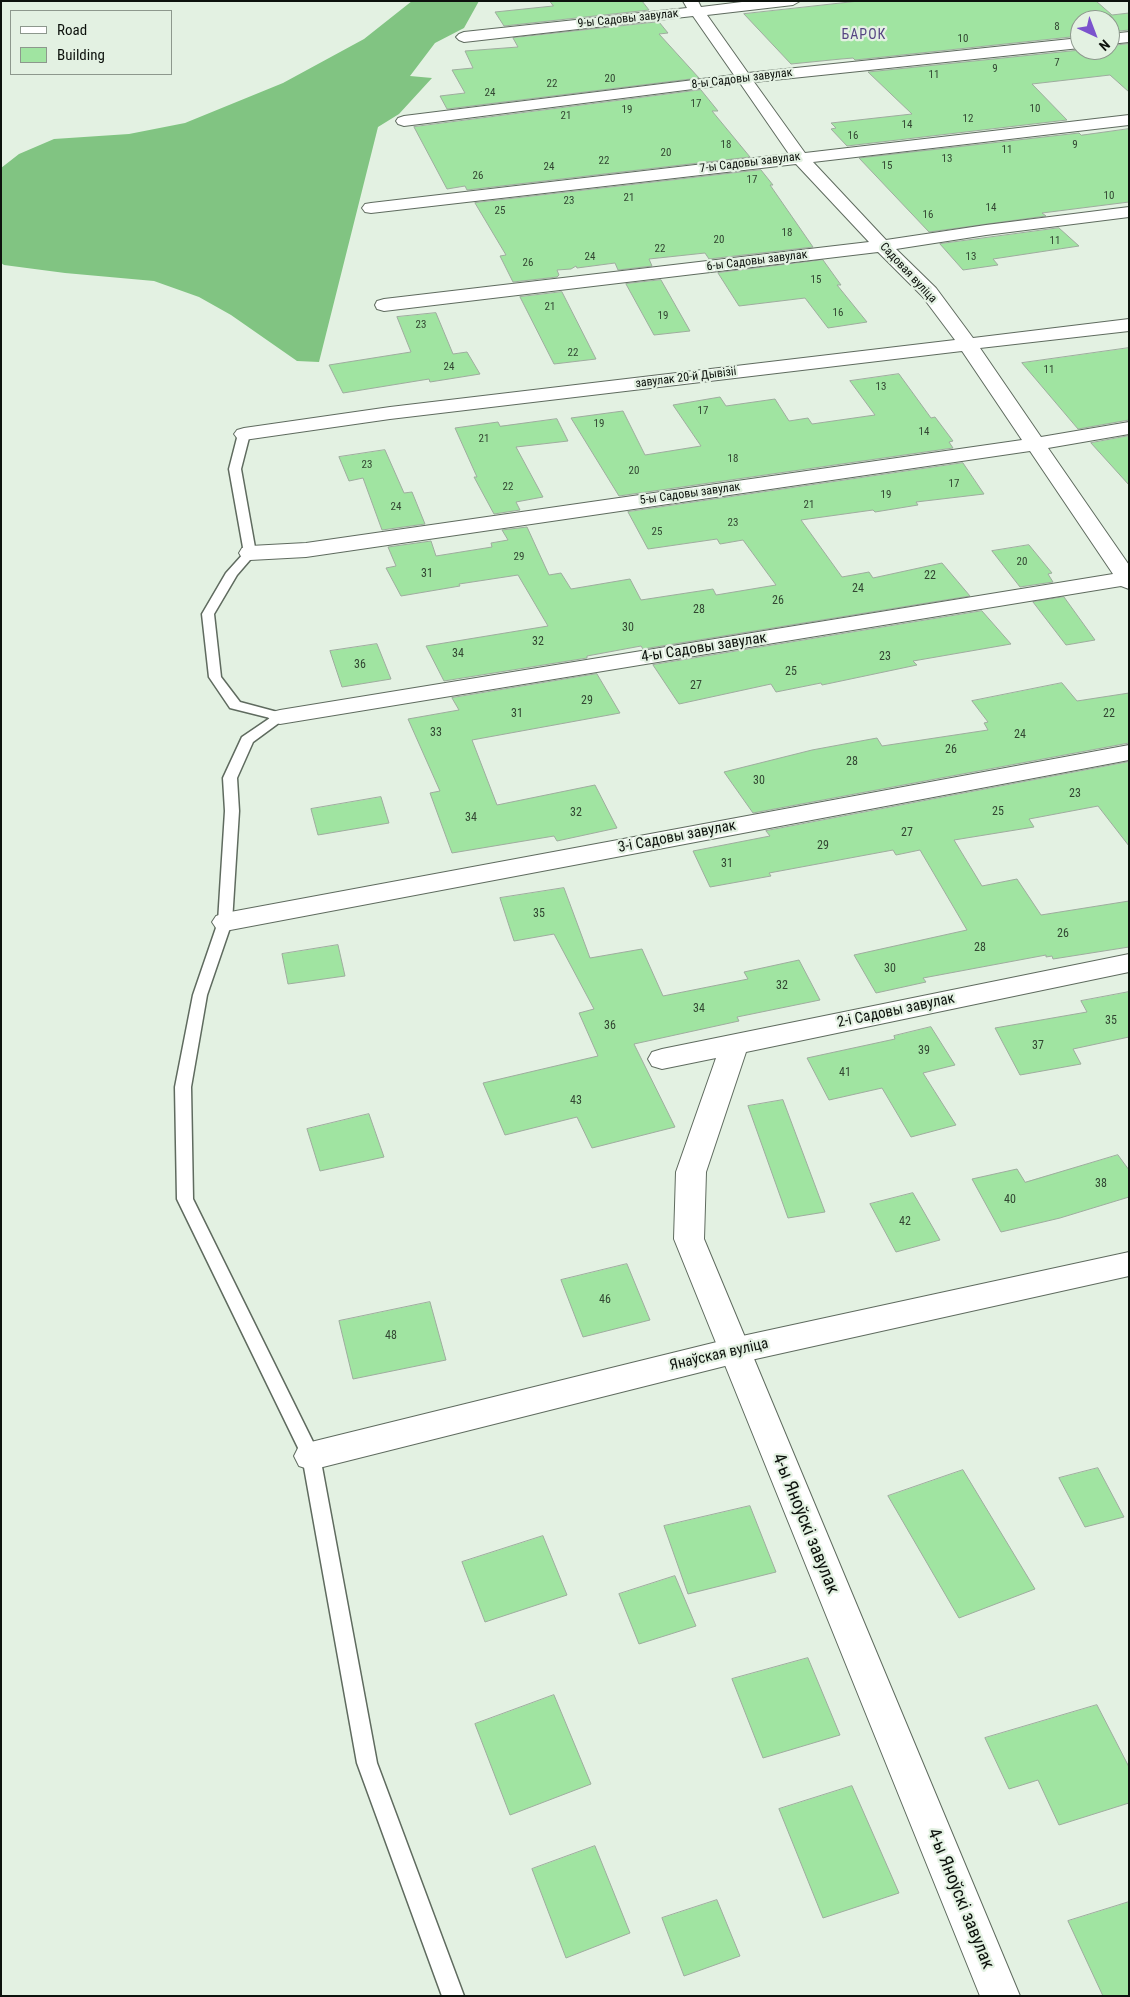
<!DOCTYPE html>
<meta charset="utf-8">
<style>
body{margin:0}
#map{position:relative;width:1130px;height:1997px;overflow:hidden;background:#e3f1e2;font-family:"Roboto Condensed",sans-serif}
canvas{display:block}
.frame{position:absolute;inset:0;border:2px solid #0d120d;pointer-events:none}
.legend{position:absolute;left:10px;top:10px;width:162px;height:65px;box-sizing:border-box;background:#e3f1e2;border:1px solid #8d988d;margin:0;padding:6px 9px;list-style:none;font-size:15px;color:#0d120d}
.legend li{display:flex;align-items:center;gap:10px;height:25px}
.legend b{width:25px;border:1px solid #8d988d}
.north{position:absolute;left:1070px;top:10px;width:50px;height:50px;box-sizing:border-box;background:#e3f1e2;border:1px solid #8d988d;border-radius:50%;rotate:137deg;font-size:14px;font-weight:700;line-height:20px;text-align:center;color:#0d120d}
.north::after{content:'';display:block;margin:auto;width:18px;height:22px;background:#7b53cd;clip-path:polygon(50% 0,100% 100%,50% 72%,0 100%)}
</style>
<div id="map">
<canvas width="1130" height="1997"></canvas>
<div class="frame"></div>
<ul class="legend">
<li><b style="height:6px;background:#fff"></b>Road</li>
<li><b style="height:14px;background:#a0e4a1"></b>Building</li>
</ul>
<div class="north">N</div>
</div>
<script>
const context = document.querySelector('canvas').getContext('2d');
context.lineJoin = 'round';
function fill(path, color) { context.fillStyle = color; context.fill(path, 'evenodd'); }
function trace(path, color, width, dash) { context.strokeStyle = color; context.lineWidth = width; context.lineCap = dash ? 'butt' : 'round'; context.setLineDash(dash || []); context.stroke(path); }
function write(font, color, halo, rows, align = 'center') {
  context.font = font + ' "Roboto Condensed",sans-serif'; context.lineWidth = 4.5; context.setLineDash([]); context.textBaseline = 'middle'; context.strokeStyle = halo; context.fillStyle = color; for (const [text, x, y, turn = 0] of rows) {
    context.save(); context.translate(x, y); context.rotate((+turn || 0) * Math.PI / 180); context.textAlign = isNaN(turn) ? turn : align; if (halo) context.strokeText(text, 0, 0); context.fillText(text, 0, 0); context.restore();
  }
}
const forest = new Path2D(`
 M412,1H479L464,28L435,43L410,76L432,78L399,114L378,127L319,362L297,361L231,315L199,297L154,281L65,273L4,265L1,263V168L19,154L54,139L129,134L185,123L283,83L364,39Z`);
const building = new Path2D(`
 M550,1H642L649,10L504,26L495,12L553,6Z
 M859,1H1096L1112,15L1129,13V30L1110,32V20H1080V36L855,60L853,58L841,59L791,64L744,14Z
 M659,22L668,33L659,34L699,78L447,109L440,96L465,93L452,70L473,68L465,51L518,47L513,38Z
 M1129,44V92L1110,75L1032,84L1067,120L847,146L831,129L836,128L831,123L912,114L868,72L1080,50H1110V46Z
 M701,90L718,111H712L750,157L467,190L465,186L447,189L414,127Z
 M1129,129V202L1042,213L1046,216L929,232L859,158L1079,133L1081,135Z
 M761,170L773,185H770L813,247L709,259L705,253L649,259L652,266L618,270L615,263L577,268L576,266L571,269L557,270L559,275L557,277L513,282L500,256L506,255L475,203Z
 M1059,228L1079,246L993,259L998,265L963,270L940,244Z
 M823,260L841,285H837L867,322L828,328L805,298L739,306L718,273Z
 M661,280L690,331L654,335L626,284Z
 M562,292L596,359L554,364L520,297Z
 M436,313L453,354L467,352L480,374L430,382L429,379L343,393L329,365L411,352L397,317Z
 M1129,348V420L1078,429L1022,363Z
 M899,374L931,418L935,417L953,441L949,442L953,448L619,496L571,418L623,411L645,455L701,446L673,405L720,397L726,406L775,399L789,421L808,418L812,424L875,415L850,381Z
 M557,419L568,441L516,447L543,497L516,502L520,510L494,514L474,477H477L455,428L498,422L500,426Z
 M1129,436V485L1091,443Z
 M385,450L404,493L412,492L425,524L382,530L363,478L349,481L339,457Z
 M963,463L984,494L916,502L918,505L875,512L873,510L801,520L842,577L869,572L873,578L942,563L970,596L643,649L641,646L587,656V658L444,681L426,646L548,626L518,575L459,584L460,586L401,596L386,568L396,566L388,547L431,541L436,556L492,547L491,543L508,540L502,530L527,527L549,575L561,573L571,589L630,579L641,600L713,589L716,595L776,585L743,540L720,544L717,539L648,549L628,512Z
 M1029,545L1052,573L1048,574L1053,582L1020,587L992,551Z
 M1064,597L1095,640L1066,645L1033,602Z
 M982,611L1011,644L913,661L917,665L822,685L821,683L776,692L771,684L679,704L653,665Z
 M377,644L391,679L342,687L330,651Z
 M597,674L620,713L472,740L497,805L595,785L617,828L557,841L554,836L452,853L430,793L440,791L408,719L459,710L452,698Z
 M1062,683L1077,701L1129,693V743L753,813L724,772L812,750L877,738L882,746L988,730L984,723L988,722L972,701Z
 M1129,762V846L1098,806L1029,819L1034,827L954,840L982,886L1017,879L1041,915L1129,901V947L1053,959L1052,956L1046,957V955L923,978L926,982L876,993L854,955L967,930L920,850L896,855L893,850L769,873L771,876L710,887L693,851L770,836L766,831Z
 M381,797L389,823L318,835L311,809Z
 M564,888L590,958L642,949L663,996L748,979L744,972L799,960L820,1000L737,1017L739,1021L634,1044L675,1127L592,1148L577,1117L505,1135L483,1083L598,1056L579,1013L594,1009L554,934L514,941L500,898Z
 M338,945L345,976L288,984L282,954Z
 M1129,992V1037L1073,1049L1081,1064L1020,1075L995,1028L1087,1012L1081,1001Z
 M931,1027L955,1065L923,1073L956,1125L911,1137L882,1088L829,1100L807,1058L895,1039L894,1036Z
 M783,1100L825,1212L788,1218L748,1106Z
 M369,1114L384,1157L320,1171L307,1129Z
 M1118,1155L1129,1170V1197L1060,1218L1001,1232L972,1179L1017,1169L1025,1182Z
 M913,1193L940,1240L896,1252L870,1204Z
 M627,1264L650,1320L583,1337L561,1280Z
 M430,1302L446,1360L353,1379L339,1321Z
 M1098,1468L1124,1517L1085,1527L1059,1478Z
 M963,1470L1035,1589L959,1618L888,1496Z
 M750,1506L776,1572L688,1594L664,1526Z
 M543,1536L567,1595L485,1622L462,1562Z
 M675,1576L696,1626L639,1644L619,1594Z
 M808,1658L840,1735L763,1758L732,1679Z
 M554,1695L591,1784L510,1815L475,1724Z
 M1097,1705L1129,1767V1803L1059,1825L1038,1780L1009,1789L985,1738Z
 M852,1786L899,1893L823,1918L779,1809Z
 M595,1846L630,1933L566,1958L532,1869Z
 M717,1900L740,1956L684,1976L662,1918Z
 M1129,1902V1996H1103L1068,1921Z`);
const service = new Path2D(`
 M244,431L250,434L241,469L256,553L237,575L214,614L221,677L240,702L285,714L287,717L253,742L237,778L239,811L232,922L207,995L191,1087L193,1199L320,1456L377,1763L464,1996H442L357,1763L302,1456L177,1199L175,1087L193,995L218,922L225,811L223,778L242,737L270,718L230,708L209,677L202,614L226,573L244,553L229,469L238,434Z`);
const minor = new Path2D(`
 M683,1H698L701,7L750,1H800L793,5L707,15L748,73L1080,38V48L754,82L805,153L1129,115V125L813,162L886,240L986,225L1129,207V217L986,235L896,249L936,288L973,338L1129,319V331L980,348L1041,437L1129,422V434L1048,448L1129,565V589L1121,586L280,724L272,722L268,717L272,712L280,710L1113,574L1030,451L306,557L250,560L242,558L239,553L242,548L250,546L306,543L1022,440L962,351L390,419L244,440L237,438L234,434L237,430L244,428L390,407L955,340L922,296L878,252L384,311L377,309L375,305L377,301L384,299L869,242L796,164L371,213L365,212L362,208L365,204L371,203L789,154L740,83L404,126L398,124L396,121L398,118L404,116L734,75L693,16L464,42L459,40L456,37L459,34L464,32L687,8Z
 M1129,32V42L1110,44V34Z
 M1129,745V760L225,931L216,928L212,922L216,916L225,913Z
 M1129,954V972L746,1052L706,1172L704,1239L1020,1996H980L674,1239L676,1172L716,1058L662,1069L652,1066L648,1059L652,1052L662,1049Z`);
const tertiary = new Path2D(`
 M1129,1252V1276L733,1364L311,1470L299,1466L294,1456L299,1446L311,1442L733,1338Z`);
const farNumbernames = [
 ["8",1057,27],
 ["10",963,39],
 ["7",1057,63],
 ["9",995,69],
 ["11",934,75],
 ["20",610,79],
 ["22",552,84],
 ["24",490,93],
 ["17",696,104],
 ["10",1035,109],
 ["19",627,110],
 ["21",566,116],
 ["12",968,119],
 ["14",907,125],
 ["16",853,136],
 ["18",726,145],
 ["9",1075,145],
 ["11",1007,150],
 ["20",666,153],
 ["13",947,159],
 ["22",604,161],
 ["15",887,166],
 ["24",549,167],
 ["26",478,176],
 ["17",752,180],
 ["10",1109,196],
 ["21",629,198],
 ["23",569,201],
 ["14",991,208],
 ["25",500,211],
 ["16",928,215],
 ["18",787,233],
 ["20",719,240],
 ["11",1055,241],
 ["22",660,249],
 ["24",590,257],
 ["13",971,257],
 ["26",528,263],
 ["15",816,280],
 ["21",550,307],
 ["16",838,313],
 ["19",663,316],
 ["23",421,325],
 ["22",573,353],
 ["24",449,367],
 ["11",1049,370],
 ["13",881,387],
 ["17",703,411],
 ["19",599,424],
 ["14",924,432],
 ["21",484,439],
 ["18",733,459],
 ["23",367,465],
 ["20",634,471],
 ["17",954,484],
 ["22",508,487],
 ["19",886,495],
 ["21",809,505],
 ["24",396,507],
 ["23",733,523],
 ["25",657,532],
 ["29",519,557],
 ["20",1022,562]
];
const farStreetnames = [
 ["9-ы Садовы завулак",628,19,-6],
 ["8-ы Садовы завулак",742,79,-7],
 ["7-ы Садовы завулак",750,163,-7],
 ["6-ы Садовы завулак",757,261,-7],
 ["Садовая вуліца",908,273,47],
 ["завулак 20-й Дывізіі",686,378,-7],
 ["5-ы Садовы завулак",690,494,-8]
];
const numberNames = [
 ["31",427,574],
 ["22",930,576],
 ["24",858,589],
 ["26",778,601],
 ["28",699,610],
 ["30",628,628],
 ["32",538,642],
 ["34",458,654],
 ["23",885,657],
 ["36",360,665],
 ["25",791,672],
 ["27",696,686],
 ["29",587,701],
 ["31",517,714],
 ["22",1109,714],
 ["33",436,733],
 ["24",1020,735],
 ["26",951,750],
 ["28",852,762],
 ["30",759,781],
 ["23",1075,794],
 ["25",998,812],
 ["32",576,813],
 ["34",471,818],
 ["27",907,833],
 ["29",823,846],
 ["31",727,864],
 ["35",539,914],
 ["26",1063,934],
 ["28",980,948],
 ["30",890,969],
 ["32",782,986],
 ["34",699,1009],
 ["35",1111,1021],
 ["36",610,1026],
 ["37",1038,1046],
 ["39",924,1051],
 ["41",845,1073],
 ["43",576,1101],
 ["38",1101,1184],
 ["40",1010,1200],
 ["42",905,1222],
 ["46",605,1300],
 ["48",391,1336]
];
const farNeighbourhoodnames = [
 ["БАРОК",864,35]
];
const streetNames = [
 ["4-ы Садовы завулак",704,648,-9],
 ["3-і Садовы завулак",677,837,-11],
 ["2-і Садовы завулак",896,1011,-12],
 ["Янаўская вуліца",719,1355,-13]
];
const nearStreetnames = [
 ["4-ы Яноўскі завулак",805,1524,68],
 ["4-ы Яноўскі завулак",960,1899,68]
];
fill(forest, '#81c482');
fill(building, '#a0e4a1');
trace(building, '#9eac9e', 1);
trace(service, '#5f6b5f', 3);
trace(minor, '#5f6b5f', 2);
trace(tertiary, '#5f6b5f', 2);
fill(service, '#fff');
fill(minor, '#fff');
fill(tertiary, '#fff');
write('11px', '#324632', null, farNumbernames);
write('12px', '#0d120d', '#e3f1e2', farStreetnames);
write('12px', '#324632', null, numberNames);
context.letterSpacing = '1px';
write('14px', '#564583', '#e3f1e2', farNeighbourhoodnames);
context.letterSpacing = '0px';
write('15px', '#0d120d', '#e3f1e2', streetNames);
write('18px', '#0d120d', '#e3f1e2', nearStreetnames);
</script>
